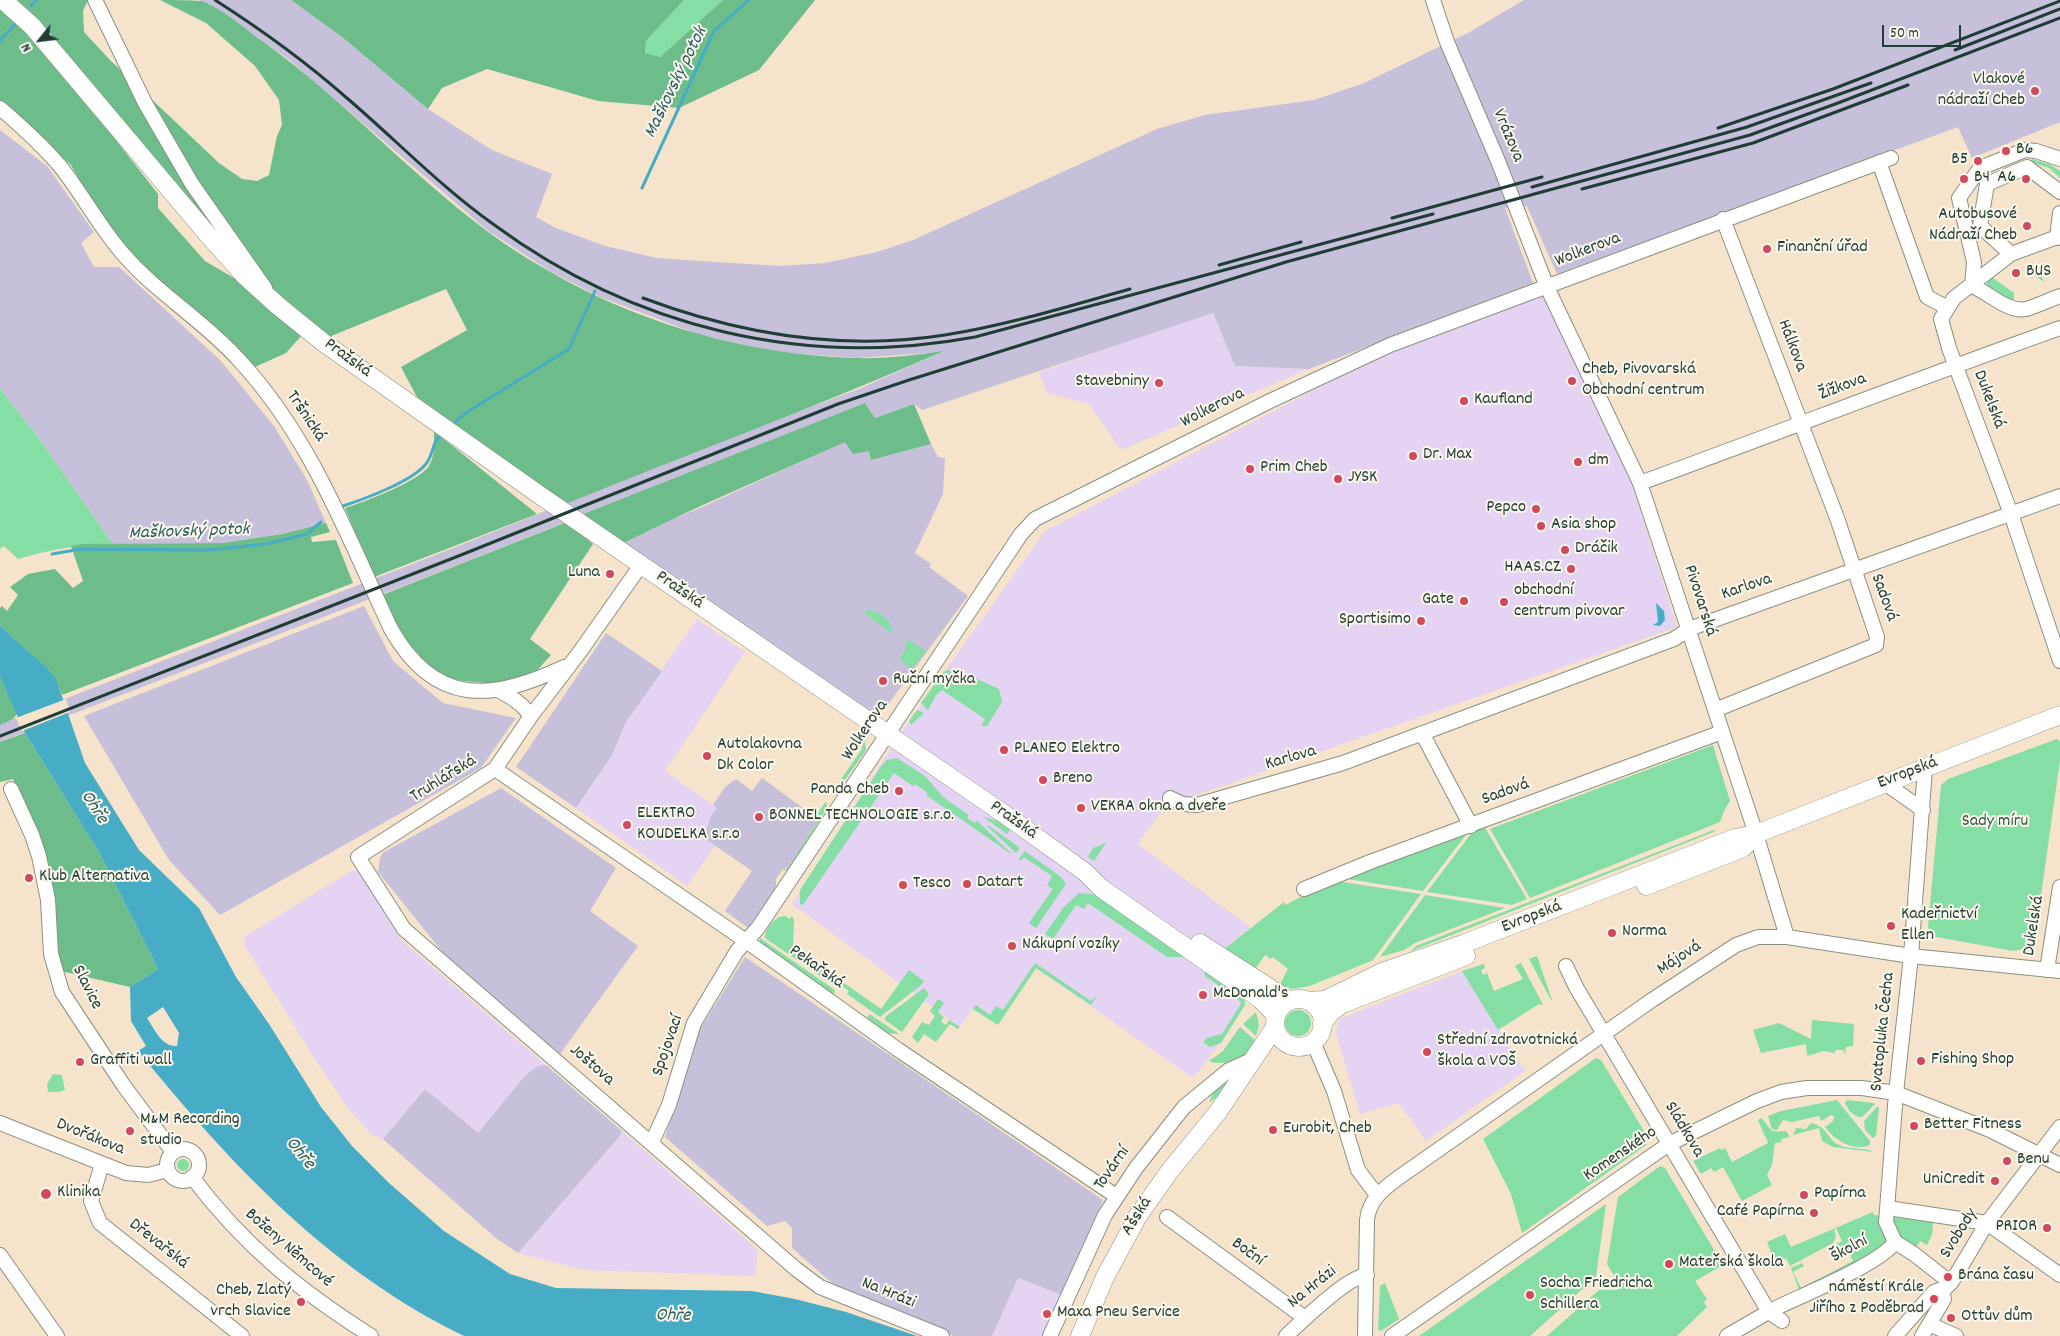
<!DOCTYPE html>
<meta charset="utf-8">
<style>
body{margin:0}
#map{position:relative;width:2060px;height:1336px;overflow:hidden;background:#f5e4cb;font-family:Dekko,sans-serif}
canvas{display:block}
.north{position:absolute;left:15px;top:15px;width:50px;height:50px;-webkit-text-stroke:4px #fbf7ec;paint-order:stroke;rotate:241deg;font-size:14px;font-weight:700;line-height:20px;text-align:center;color:#1f3d34}
.north::after{content:'';display:block;margin:auto;width:18px;height:22px;background:#1f3d34;clip-path:polygon(50% 0,100% 100%,50% 72%,0 100%)}
.scale{position:absolute;left:1882px;top:25px;width:79px;height:22px;box-sizing:border-box;border:2px solid #1f3d34;border-top:0;padding-left:6px;font-size:15px;line-height:18px;white-space:nowrap;color:#1f3d34;-webkit-text-stroke:4px #fbf7ec;paint-order:stroke}
</style>
<div id="map">
<canvas width="2060" height="1336"></canvas>
<div class="north">N</div>
<div class="scale">50 m</div>
</div>
<script>
const context = document.querySelector('canvas').getContext('2d');
context.lineJoin = 'round';
function fill(path, color) { context.fillStyle = color; context.fill(path, 'evenodd'); }
function trace(path, color, width, dash) { context.strokeStyle = color; context.lineWidth = width; context.lineCap = dash ? 'butt' : 'round'; context.setLineDash(dash || []); context.stroke(path); }
function write(font, color, halo, rows, align = 'center') {
  context.font = font + ' Dekko,sans-serif'; context.lineWidth = 4; context.setLineDash([]); context.textBaseline = 'middle'; context.strokeStyle = halo; context.fillStyle = color; for (const [text, x, y, turn = 0] of rows) {
    context.save(); context.translate(x, y); context.rotate((+turn || 0) * Math.PI / 180); context.textAlign = isNaN(turn) ? turn : align; if (halo) context.strokeText(text, 0, 0); context.fillText(text, 0, 0); context.restore();
  }
}
const built = new Path2D(`
 M1542,294L1632,484L1677,627L1165,806L1138,844L1251,928L1223,950L1245,1005L1223,1040L1193,1078L1036,968L998,1025L973,1009L960,1027L792,904L902,731L1045,531L1365,363Z
 M1212,310L1235,366L1308,369L1121,450L1089,404L1047,393L1039,373Z
 M697,619L745,652L665,771L717,808L711,816L704,838L715,846L687,886L576,808L612,755L626,722Z
 M353,870L360,872L400,939L546,1065L524,1077L478,1133L425,1089L383,1139L371,1134L347,1107L313,1056L245,946L244,937Z
 M1462,971L1525,1071L1426,1141L1399,1103L1360,1114L1336,1034L1337,1026L1341,1018Z
 M622,1131L758,1250L755,1276L584,1270L518,1253L619,1137Z
 M1018,1278L1062,1295L1045,1336H992Z`);
const industrial = new Path2D(`
 M199,0H291L307,11L342,37L428,109L492,150L552,174L536,217L556,228L605,246L657,258L716,262L780,266L825,263L877,252L913,240L1157,129L1205,115L1314,100L1364,83L1468,33L1524,0H2060V122L1972,158L1958,127L1557,274L1527,206L1505,208L1533,283L1309,369L1235,366L1213,313L922,410L914,404L875,418L865,403L450,568L0,742V724L438,554L738,434L859,389L942,352L857,358L775,352L700,335L600,297L551,272L487,230L288,59L243,27Z
 M0,130L47,166L94,232L81,243L94,267H119L221,361L274,426L307,480L326,523L282,534L223,543L113,544L35,433L0,389Z
 M846,441L848,447L869,451L871,460L931,444L938,457L945,458L943,494L915,553L931,564L929,567L968,596L878,718L624,543L669,520L700,508Z
 M364,606L393,661L443,703L516,718L481,768L220,915L169,860L84,716Z
 M606,633L662,671L626,722L612,755L576,808L516,767Z
 M762,778L818,819L788,868L783,869L776,879V890L748,928L725,911L752,871L704,838L711,816L717,808L713,805L725,787L736,779L752,791Z
 M501,788L616,868L590,911L638,946L560,1054L444,954L378,872L380,857L384,852Z
 M745,957L1103,1200L1062,1295L1018,1278L992,1336H954L939,1330L832,1283L792,1248V1228L785,1221L767,1226L665,1137L692,1042Z
 M546,1065L622,1131L619,1137L518,1253L497,1239L383,1139L425,1089L478,1133L524,1077L536,1067Z`);
const green = new Path2D(`
 M684,0H723L660,57L645,53L646,41Z
 M2032,159L2051,165L2060,171V178L2049,168L2031,162Z
 M2032,263L2038,266L2044,282L2026,269V266Z
 M1993,278L2014,293V300L2008,301L1987,285L1988,280Z
 M0,389L35,433L113,544C79,544 50,550 18,559L4,546L0,549Z
 M868,610C881,610 892,622 893,634L864,613Z
 M909,640L926,651L912,669L899,659L907,648L904,645Z
 M948,670L960,675L962,672L999,689L1002,702L987,726H981L985,719L942,690L936,695L928,710L921,703L943,672Z
 M917,710L924,713L911,725L909,721Z
 M864,737L866,750L838,790L832,792L862,749Z
 M2057,739L2060,742V760L2035,938L2023,949L2013,951L1931,936L1928,927L1941,785L1948,779Z
 M1713,745L1730,801L1725,809L1720,822L1530,898L1490,829Z
 M897,758L925,776L943,797L969,815L967,818L975,823L977,821L1014,856L926,795L928,793L915,784L913,786L894,773L803,905L800,904V890L882,765L887,760Z
 M826,801L827,808L788,870L782,871L788,868L818,819L815,817Z
 M983,817L998,821L1010,830L1007,834Z
 M988,825L1020,848L1016,853L987,826Z
 M1485,828L1527,899L1512,905L1427,892L1473,831Z
 M1714,830L1716,831L1411,951L1416,946Z
 M1468,832L1423,891L1341,878Z
 M1106,843L1094,861L1088,857L1093,848Z
 M1025,851L1061,877L1066,884L1036,928L1029,923L1053,889L1047,885L1052,876L1024,857L1021,861L1019,859Z
 M1336,881L1421,894L1373,960L1310,986L1292,989L1279,986L1288,969L1273,957L1271,959L1265,955L1254,971L1223,950L1284,902L1286,905L1322,885Z
 M1079,893L1096,895L1187,957H1167L1088,903L1084,909L1076,905L1053,939L1045,934L1063,908Z
 M1425,895L1505,908L1415,943L1404,950L1380,957Z
 M785,916L790,919L792,916L794,920L793,947L881,1009L909,970L924,981L920,986L880,1017L847,994L849,991L842,986L839,989L765,938C765,929 775,916 785,916Z
 M760,938L835,990L834,994L819,989L816,982L760,942Z
 M1537,956L1552,1000H1551L1529,959Z
 M1035,963L1091,1001L1097,996L1091,1005L1036,968L998,1025L973,1009L976,1005L990,1015L996,1006L1003,1010Z
 M1521,963L1543,1005L1539,1004L1498,1030L1462,971L1484,964L1485,968L1481,970L1483,975L1487,973L1494,991L1523,979L1515,966Z
 M1204,969L1244,997L1245,1005L1221,1043L1210,1047L1203,1042L1207,1038L1222,1034L1241,1004L1239,1000L1205,976Z
 M924,988L929,994L902,1032L885,1020V1017Z
 M938,999L944,1003L938,1012L944,1017L941,1022L946,1025L949,1020L960,1027L958,1029L950,1024L936,1042L924,1034L918,1043L912,1037L922,1022L929,1025L935,1016L930,1011Z
 M1285 1023a13 13 0 1 1 26 0a13 13 0 1 1-26 0Z
 M1256,1012L1259,1025L1256,1036L1243,1024Z
 M869,1015H871L899,1034L884,1033L867,1017Z
 M1812,1020L1854,1024L1853,1046L1846,1047L1845,1054L1843,1050H1835V1053L1824,1051L1807,1056L1806,1044L1761,1053L1753,1030L1779,1023L1811,1039Z
 M1240,1027L1258,1043C1245,1056 1227,1068 1209,1061L1223,1051Z
 M1596,1058L1601,1060L1647,1136L1646,1145L1522,1233L1511,1194L1483,1139Z
 M1236,1071L1227,1089L1209,1103L1214,1090Z
 M53,1074L62,1075L65,1090L59,1092H48L47,1084Z
 M1837,1100L1870,1141V1145C1854,1152 1834,1140 1825,1127L1833,1121L1834,1116L1831,1115L1821,1121L1819,1116L1792,1122L1783,1120L1777,1130L1772,1129L1768,1116L1781,1111Z
 M1847,1100L1874,1103L1875,1104L1862,1117H1858L1850,1112L1845,1103Z
 M1877,1107L1879,1108L1876,1136L1873,1138L1865,1130L1864,1121Z
 M1761,1118C1775,1132 1766,1132 1786,1131L1790,1137L1781,1139L1782,1142L1775,1143L1772,1165L1767,1175L1772,1185L1742,1201L1723,1167L1714,1172L1711,1168L1701,1174L1693,1161L1720,1148L1721,1150L1725,1148L1732,1162L1768,1143L1758,1120Z
 M1811,1123C1828,1127 1826,1138 1839,1145C1849,1150 1865,1147 1874,1152L1833,1147L1822,1141L1819,1128L1793,1135L1796,1128L1806,1129Z
 M177 1165a6 6 0 1 1 12 0a6 6 0 1 1-12 0Z
 M1660,1166L1665,1168L1723,1265L1695,1281L1707,1299L1704,1302L1707,1307L1677,1336H1547L1599,1290H1617L1619,1284L1607,1264L1618,1197Z
 M1606,1204L1596,1277L1530,1336H1419Z
 M1873,1212L1874,1215L1933,1222L1932,1235L1927,1245L1920,1241L1914,1251L1901,1244L1854,1265L1800,1293L1791,1268L1802,1263L1804,1266L1793,1272L1801,1288L1853,1261L1845,1245L1834,1250L1831,1247L1842,1241L1836,1228L1834,1230L1836,1237L1833,1243L1790,1266L1786,1258L1775,1262L1767,1242L1785,1234L1791,1247Z
 M1385,1283L1399,1319L1381,1331L1378,1330L1380,1286Z`);
const forest = new Path2D(`
 M15,0H88L83,11L84,32L110,60L219,163L242,179L257,181L269,175L277,136L282,125L279,100L255,66L206,23L160,0C172,0 189,0 201,1C220,7 244,28 261,40C341,97 408,172 487,231C593,309 724,354 855,358C885,359 915,355 944,351C819,406 690,453 563,505L418,399L401,367L467,330L446,289L329,337L250,269Z
 M291,0H684L646,41L645,53L660,57L723,0H815L759,70L679,108L598,101L487,69L442,88L428,109L342,37Z
 M0,8L25,32L108,130L158,194V208L205,261L239,281L302,335L286,353L255,367L138,262L108,228L71,165L0,100Z
 M865,403L875,418L914,404L931,444L871,460L869,451L853,454L845,442C772,475 696,506 624,543L581,515Z
 M434,431L537,514L374,577L345,508C364,502 418,482 429,466C435,456 434,442 434,431Z
 M567,522L593,544L530,639L551,655L530,678L495,684L446,679L424,665L400,635L382,595Z
 M326,523L330,532L311,537L312,542L336,540L353,583L62,695C51,664 21,649 0,625V608L2,606L7,611L18,595L10,587L28,574L55,569L73,588L83,581L71,546L83,544L223,543L282,534Z
 M0,677L17,714L13,719L0,725Z
 M25,733L100,854L158,969L130,987L61,971L48,862L13,779L0,782V742Z`);
const water = new Path2D(`
 M1656,603L1664,611L1665,620L1660,626L1653,625L1658,622Z
 M0,625C18,645 40,658 56,679L85,763L139,850L199,908L236,977L269,1024L321,1107L352,1146L389,1183L444,1231L510,1274L556,1288L752,1291L795,1299L846,1312L917,1336H464C330,1271 231,1165 138,1051L146,1046L131,1021L130,987L158,969L100,854L25,733L0,677ZM163,1007L179,1033L177,1046C162,1047 155,1030 147,1018Z`);
const pier = new Path2D(`
 M66,699L70,712L22,731L16,718Z`);
const stream = new Path2D(`
 M31,6L36,0
 M0,41L16,23
 M642,188L714,31L749,0
 M452,425L467,412L569,349L595,291
 M343,506C364,499 417,480 428,461C434,451 432,442 442,434
 M52,554L81,549L209,550L266,544L307,534L321,522`);
const minor = new Path2D(`
 M95,0L145,103L192,184L265,288
 M1433,0L1447,42L1498,161L1547,287L1640,483L1756,834L1787,937
 M0,108C21,126 42,145 60,166C83,195 100,228 124,255C158,294 204,321 239,360C310,436 347,535 391,629C435,707 492,701 564,667
 M1879,162L1927,297L1946,307
 M2060,236L2011,254L1954,298L1941,319L1949,348L2011,514L2060,661
 M2057,238L2060,213
 M2011,254L1980,226L1987,184L2027,167L2060,192
 M1972,286L1974,262L1959,198L1980,168L2025,150L2036,151L2060,159
 M1972,286C1988,292 2008,313 2026,309C2037,306 2049,300 2060,296
 M1640,483C1780,432 1919,378 2060,328
 M641,565L579,653L531,716L495,769L358,857L404,929L796,1269L820,1287L942,1336
 M498,690C511,697 522,703 531,716
 M1715,710L1876,645L1877,637L1837,518L1723,219
 M1422,733L1471,826
 M495,769L746,941L897,1049L1116,1196
 M1885,783L1923,810
 M11,789L32,835L39,856L48,900L51,954L62,992L124,1086L173,1152
 M1170,798L1183,804L1197,805L1343,763L1674,639L1689,629L2060,496
 M1304,889L1370,862L1722,732
 M1566,966L1576,987L1769,1312L1782,1321
 M2047,970L2060,887
 M1313,1042L1334,1091L1358,1170L1377,1195
 M0,1123L126,1173L148,1175L168,1170
 M652,1142L669,1105L694,1023L737,951L758,928L1021,534L1035,519L1270,401L1390,345L1891,158
 M167 1165a16 16 0 1 1 32 0a16 16 0 1 1-32 0Z
 M102,1164L91,1201L100,1223L242,1336
 M192,1177C244,1246 299,1290 371,1336
 M1888,1208L1987,1223L2060,1275
 M1167,1217L1305,1318
 M1895,1242L1914,1254L1951,1283
 M0,1255L57,1336
 M1942,1292L1953,1280L1987,1223L2060,1127
 M1929,1324L1956,1336
 M1050,1336L1105,1215L1136,1168L1184,1107L1229,1070L1251,1060
 M1286,1336C1301,1322 1348,1276 1367,1275
 M1365,1336L1367,1220C1369,1200 1383,1189 1398,1178L1652,1000L1736,945L1758,937H1787L1911,956L2060,971
 M1392,1336L1669,1144L1757,1101L1781,1092L1807,1088H1862L1896,1093L1990,1130L2060,1165
 M1727,1336C1741,1328 1756,1319 1770,1311C1797,1297 1881,1264 1895,1242L1886,1222L1896,1093L1911,956L1925,768
 M1895,1336L1934,1292L1939,1290L1942,1292
 M1922,1336L1944,1299L1942,1292`);
const major = new Path2D(`
 M3,0L32,26L209,236L244,275L277,305L324,343L541,496L1007,816L1085,872L1101,888L1260,999L1276,1015
 M1646,886L1743,848L1756,834
 M1200,943L1290,1001
 M1275 1023a24 24 0 1 1 48 0a24 24 0 1 1-48 0Z
 M1308,1001L1325,1000L1382,972L1463,944L1735,838L1756,834L2060,715
 M1322,1024L1331,1012L1342,1004L1466,956
 M1080,1336L1105,1277L1138,1216L1169,1172L1218,1112L1275,1027`);
const rail = new Path2D(`
 M215,0C262,30 306,62 348,99C396,140 441,187 493,224C634,328 803,369 975,337L1433,214
 M1955,50L2060,9
 M1718,128L1833,89L2060,1
 M1532,187L1747,127L1871,83
 M1582,189L1753,143L1908,85
 M1392,218L1542,177
 M1219,265L1301,242
 M643,298C739,334 843,351 945,335C1008,325 1069,306 1130,289
 M0,736L461,555L838,404L909,380L1286,262L1750,135L1838,103L2060,18`);
const markers = [
 [2035,91,5,"#d1495b"],
 [2006,151,5,"#d1495b"],
 [1978,161,5,"#d1495b"],
 [1964,179,5,"#d1495b"],
 [2026,179,5,"#d1495b"],
 [2027,226,5,"#d1495b"],
 [1767,249,5,"#d1495b"],
 [2016,273,5,"#d1495b"],
 [1572,381,5,"#d1495b"],
 [1159,383,5,"#d1495b"],
 [1464,401,5,"#d1495b"],
 [1413,456,5,"#d1495b"],
 [1578,462,5,"#d1495b"],
 [1250,469,5,"#d1495b"],
 [1338,479,5,"#d1495b"],
 [1536,509,5,"#d1495b"],
 [1541,526,5,"#d1495b"],
 [1565,550,5,"#d1495b"],
 [1571,569,5,"#d1495b"],
 [610,574,5,"#d1495b"],
 [1464,601,5,"#d1495b"],
 [1504,602,5,"#d1495b"],
 [1421,621,5,"#d1495b"],
 [883,681,5,"#d1495b"],
 [1004,750,5,"#d1495b"],
 [707,756,5,"#d1495b"],
 [1043,780,5,"#d1495b"],
 [899,791,5,"#d1495b"],
 [1081,808,5,"#d1495b"],
 [759,817,5,"#d1495b"],
 [627,825,5,"#d1495b"],
 [29,878,5,"#d1495b"],
 [967,884,5,"#d1495b"],
 [903,885,5,"#d1495b"],
 [1891,926,5,"#d1495b"],
 [1612,933,5,"#d1495b"],
 [1012,946,5,"#d1495b"],
 [1203,995,5,"#d1495b"],
 [1427,1052,5,"#d1495b"],
 [1921,1061,5,"#d1495b"],
 [80,1062,5,"#d1495b"],
 [1914,1126,5,"#d1495b"],
 [1273,1130,5,"#d1495b"],
 [130,1131,5,"#d1495b"],
 [2007,1161,5,"#d1495b"],
 [1995,1181,5,"#d1495b"],
 [46,1194,6,"#d1495b"],
 [1804,1195,5,"#d1495b"],
 [1814,1213,5,"#d1495b"],
 [2047,1228,5,"#d1495b"],
 [1669,1264,5,"#d1495b"],
 [1948,1277,5,"#d1495b"],
 [1530,1295,5,"#d1495b"],
 [1934,1299,5,"#d1495b"],
 [301,1302,5,"#d1495b"],
 [1047,1314,5,"#d1495b"],
 [1951,1318,5,"#d1495b"]
];
const poiNames = [
 ["Vlakové",2025,81,"right"],
 ["nádraží Cheb",2025,102,"right"],
 ["B6",2016,151],
 ["B5",1968,161,"right"],
 ["B4",1974,179],
 ["A6",2016,179,"right"],
 ["Autobusové",2017,216,"right"],
 ["Nádraží Cheb",2017,237,"right"],
 ["Finanční úřad",1777,249],
 ["BUS",2026,273],
 ["Cheb, Pivovarská",1582,371],
 ["Obchodní centrum",1582,392],
 ["Stavebniny",1149,383,"right"],
 ["Kaufland",1474,401],
 ["Dr. Max",1423,456],
 ["dm",1588,462],
 ["Prim Cheb",1260,469],
 ["JYSK",1348,479],
 ["Pepco",1526,509,"right"],
 ["Asia shop",1551,526],
 ["Dráčik",1575,550],
 ["HAAS.CZ",1561,569,"right"],
 ["Luna",600,574,"right"],
 ["obchodní",1514,592],
 ["centrum pivovar",1514,613],
 ["Gate",1454,601,"right"],
 ["Sportisimo",1411,621,"right"],
 ["Ruční myčka",893,681],
 ["Autolakovna",717,746],
 ["Dk Color",717,767],
 ["PLANEO Elektro",1014,750],
 ["Breno",1053,780],
 ["Panda Cheb",889,791,"right"],
 ["VEKRA okna a dveře",1091,808],
 ["ELEKTRO",637,815],
 ["KOUDELKA s.r.o",637,836],
 ["BONNEL TECHNOLOGIE s.r.o.",769,817],
 ["Klub Alternativa",39,878],
 ["Datart",977,884],
 ["Tesco",913,885],
 ["Kadeřnictví",1901,916],
 ["Ellen",1901,937],
 ["Norma",1622,933],
 ["Nákupní vozíky",1022,946],
 ["McDonald's",1213,995],
 ["Střední zdravotnická",1437,1042],
 ["škola a VOŠ",1437,1063],
 ["Fishing Shop",1931,1061],
 ["Graffiti wall",90,1062],
 ["M&M Recording",140,1121],
 ["studio",140,1142],
 ["Better Fitness",1924,1126],
 ["Eurobit, Cheb",1283,1130],
 ["Benu",2017,1161],
 ["UniCredit",1985,1181,"right"],
 ["Klinika",57,1194],
 ["Papírna",1814,1195],
 ["Café Papírna",1804,1213,"right"],
 ["PRIOR",2037,1228,"right"],
 ["Mateřská škola",1679,1264],
 ["Brána času",1958,1277],
 ["Socha Friedricha",1540,1285],
 ["Schillera",1540,1306],
 ["náměstí Krále",1924,1289,"right"],
 ["Jiřího z Poděbrad",1924,1310,"right"],
 ["Cheb, Zlatý",291,1292,"right"],
 ["vrch Slavice",291,1313,"right"],
 ["Maxa Pneu Service",1057,1314],
 ["Ottův dům",1961,1318]
];
const streetNames = [
 ["Vrázova",1507,136,67],
 ["Wolkerova",1588,251,-21],
 ["Hálkova",1791,346,69],
 ["Pražská",347,359,36],
 ["Žižkova",1843,388,-21],
 ["Dukelská",1988,400,69],
 ["Wolkerova",1213,409,-27],
 ["Tršnická",305,417,56],
 ["Karlova",1747,588,-19],
 ["Pražská",679,591,34],
 ["Sadová",1883,598,70],
 ["Pivovarská",1699,601,72],
 ["Wolkerova",866,731,-56],
 ["Karlova",1291,759,-16],
 ["Evropská",1908,774,-21],
 ["Truhlářská",444,780,-32],
 ["Sadová",1506,793,-20],
 ["Pražská",1013,821,35],
 ["Evropská",1532,918,-21],
 ["Dukelská",2035,926,-81],
 ["Májová",1680,959,-33],
 ["Pekařská",816,968,35],
 ["Slavice",86,988,63],
 ["Svatopluka Čecha",1884,1032,-84],
 ["Spojovací",669,1046,-71],
 ["Joštova",591,1066,41],
 ["Sládkova",1683,1130,59],
 ["Dvořákova",90,1138,22],
 ["Komenského",1621,1155,-34],
 ["Tovární",1113,1169,-55],
 ["Ašská",1138,1217,-58],
 ["Svobody",1960,1234,-58],
 ["Dřevařská",158,1245,38],
 ["Boženy Němcové",288,1249,41],
 ["Školní",1850,1250,-29],
 ["Boční",1247,1253,36],
 ["Na Hrázi",1313,1288,-39],
 ["Na Hrázi",888,1294,22]
];
const parkNames = [
 ["Sady míru",1995,823]
];
const waterNames = [
 ["Maškovský potok",677,83,-64],
 ["Maškovský potok",189,533,-2],
 ["Ohře",93,808,58],
 ["Ohře",299,1154,51],
 ["Ohře",673,1317,1]
];
fill(built, '#e4d3f2');
fill(industrial, '#c6c0da');
fill(green, '#85dea3');
fill(forest, '#6cbd89');
fill(water, '#47adc6');
fill(pier, '#f5e4cb');
trace(stream, '#47adc6', 3);
trace(minor, '#8a9080', 16);
trace(major, '#8a9080', 19);
trace(minor, '#fff', 14);
trace(major, '#fff', 18);
trace(rail, '#1f3d34', 3);
for (const [x, y, r, color] of markers) { const dot = new Path2D(); dot.arc(x, y, r, 0, 2 * Math.PI); context.fillStyle = color; context.fill(dot); trace(dot, '#fbf7ec', 2); }
write('18px', '#1f3d34', '#fbf7ec', poiNames, 'left');
write('18px', '#1f3d34', '#fbf7ec', streetNames);
write('18px', '#335d4a', '#fbf7ec', parkNames);
write('italic 19px', '#2b5f60', '#fbf7ec', waterNames);
</script>
